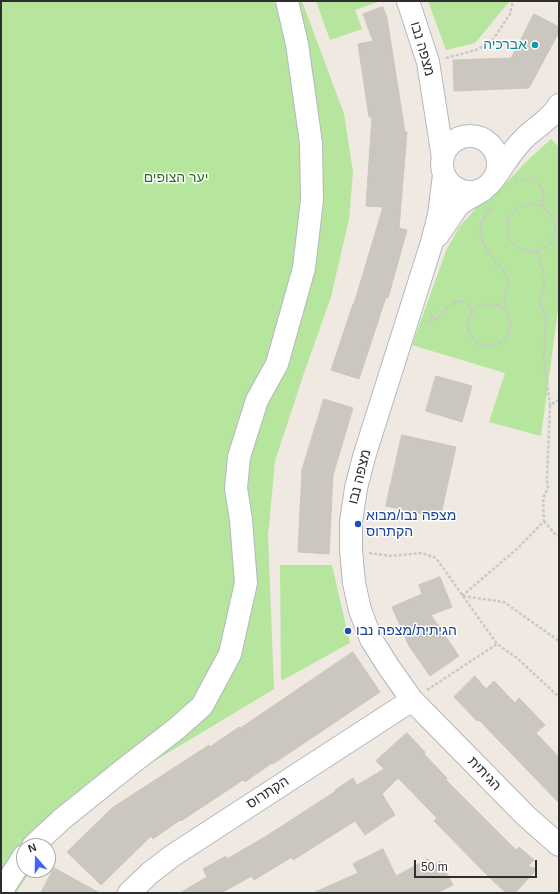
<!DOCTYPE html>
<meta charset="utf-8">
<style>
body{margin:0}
#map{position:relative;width:560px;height:894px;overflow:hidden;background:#efe9e1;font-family:Helvetica,sans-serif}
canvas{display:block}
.frame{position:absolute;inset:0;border:2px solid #2e2e2e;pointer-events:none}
.north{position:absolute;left:16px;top:838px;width:40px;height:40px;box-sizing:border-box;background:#fff;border:1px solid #ababab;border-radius:50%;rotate:340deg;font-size:11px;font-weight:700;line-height:16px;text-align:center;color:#2e2e2e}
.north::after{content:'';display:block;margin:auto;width:14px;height:18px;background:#4264fb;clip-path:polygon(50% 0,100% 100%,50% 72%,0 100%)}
.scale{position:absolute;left:414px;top:860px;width:123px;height:18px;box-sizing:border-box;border:2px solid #2e2e2e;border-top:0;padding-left:5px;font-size:12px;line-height:14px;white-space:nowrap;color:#2e2e2e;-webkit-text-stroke:3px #fff;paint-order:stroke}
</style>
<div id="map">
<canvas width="560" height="894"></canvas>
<div class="frame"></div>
<div class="north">N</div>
<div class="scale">50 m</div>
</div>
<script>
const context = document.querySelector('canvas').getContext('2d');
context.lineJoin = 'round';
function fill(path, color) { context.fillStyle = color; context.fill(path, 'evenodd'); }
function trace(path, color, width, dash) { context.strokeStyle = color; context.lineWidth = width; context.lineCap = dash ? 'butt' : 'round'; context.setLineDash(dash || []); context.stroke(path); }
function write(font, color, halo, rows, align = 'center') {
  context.font = font + ' Helvetica,"Noto Sans Hebrew",sans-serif'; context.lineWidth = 3; context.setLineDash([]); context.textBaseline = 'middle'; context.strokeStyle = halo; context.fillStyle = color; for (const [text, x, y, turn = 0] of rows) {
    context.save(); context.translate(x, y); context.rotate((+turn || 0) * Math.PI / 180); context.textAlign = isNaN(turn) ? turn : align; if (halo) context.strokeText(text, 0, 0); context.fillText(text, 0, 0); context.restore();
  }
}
const green = new Path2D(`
 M1,1H302L344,114L353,172L349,219L331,297L303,376L275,461L268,536L274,689L113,786L66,826L48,848V846H24V870H31L16,893H1Z
 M316,1H380L355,10L362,29L330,40Z
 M428,1H509V2L475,43L446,50Z
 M551,139L559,147V303L541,436L489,422L505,373L412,345L446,251L459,227L481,203L504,185L529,159Z
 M280,565H332L350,643L281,681Z`);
const building = new Path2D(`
 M383,7L387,18L405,132H407L399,228L407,230L388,298L386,297L359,379L331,370L353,304H354L383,207L366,206L372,117H369L358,44L373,41L363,14Z
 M534,14L559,27V32L529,88L454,91L453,60L511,58Z
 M436,376L472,386L462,422L426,411Z
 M324,399L353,408L333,475L329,554L298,552L302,470Z
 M402,435L456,447L440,518L386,506Z
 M440,577L452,607L431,615L459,656L430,676L409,646L392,607L422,594L419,585Z
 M353,652L380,692L273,764L272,763L245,782L243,780L181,821L180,820L153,839L151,836L101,885L67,852L112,808L209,745L210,747L239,727L240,728Z
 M475,676L486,689L494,681L515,703L519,698L545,725L536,733L559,757V803L479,720L477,721L454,697Z
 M407,733L425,752L424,754L447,778L446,780L516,850L519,847L534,860L528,866L537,869L515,893H506L490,878L434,821L437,818L398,778L382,794L395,815L365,835L355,821L293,860L292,857L254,880L252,876L221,893H180L207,877L203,869L226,856L227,859L268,835L336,791L335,790L353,778L357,785L384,769L376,761Z
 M383,849L396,876L428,859L432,866L440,861L453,885L437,893H313L358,873L353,864Z
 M54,868L100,893H41Z`);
const path = new Path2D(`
 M446,58L476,50L492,41L510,14L513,1
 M515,182C536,176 547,185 542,207
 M507 228a24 24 0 1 1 48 0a24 24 0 1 1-48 0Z
 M491,208L482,221L481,232L483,243L494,261L503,269L508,281L503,309
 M538,250C538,262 541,263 543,273C546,283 543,292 540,302L546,320L544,360L550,405L559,400
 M468 325a21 21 0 1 1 42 0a21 21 0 1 1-42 0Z
 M431,311L433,320
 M425,323C440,321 443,309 452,304C455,302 459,302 462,301L468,304L472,312
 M544,521L556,535H559
 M369,553L390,556L422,553L436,558L497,644L517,658L559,697
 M462,596L519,547L544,521L543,498L548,488L547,480L550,405
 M463,596L504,602L559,641
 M427,690L497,644`);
const minor = new Path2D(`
 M408,1L428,62L443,158
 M442 164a28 28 0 1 1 56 0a28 28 0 1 1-56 0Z
 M444,175L439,215L432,242L364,457L356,488L351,522V550L354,583L360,610L371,639L388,666L412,700L526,816L559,845
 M496,176C506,161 516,145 530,133C541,124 552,117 559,105
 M438,235L457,207L464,201L483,190
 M33,846L62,819L123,770L176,729L202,706L230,654L246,583L241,520L236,488L239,457L257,400L277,364L304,268L312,200L311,143L297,44L287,1
 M1,892L24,856
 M129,893L150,873L172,856L412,700`);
const markers = [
 [535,45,4,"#0f9aa8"],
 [358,524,4,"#1a4fb4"],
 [348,631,4,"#1a4fb4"]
];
const cultureNames = [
 ["אברכיה",527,45]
];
const streetNames = [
 ["מצפה נבו",422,49,74],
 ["מצפה נבו",360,477,-76],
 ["הגיתית",484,774,46],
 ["הקתרוס",268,793,-33]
];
const parkNames = [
 ["יער הצופים",176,178]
];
const transitNames = [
 ["מצפה נבו/מבוא",366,516],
 ["הקתרוס",366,532],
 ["הגיתית/מצפה נבו",356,631]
];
fill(green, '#b6e59e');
fill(building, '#cbc7bf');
trace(building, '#cbc5ba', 1);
trace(minor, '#b4b7c1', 24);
trace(path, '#c9c9c9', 2.5, [3, 2]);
trace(minor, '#fff', 22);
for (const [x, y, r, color] of markers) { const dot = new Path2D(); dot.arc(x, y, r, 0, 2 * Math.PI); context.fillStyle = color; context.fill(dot); trace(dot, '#fff', 1.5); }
write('14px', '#0d838f', '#fff', cultureNames, 'right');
write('14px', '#2e2e2e', '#fff', streetNames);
write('14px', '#2c6e1b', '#fff', parkNames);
write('14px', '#164399', '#fff', transitNames, 'left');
</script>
